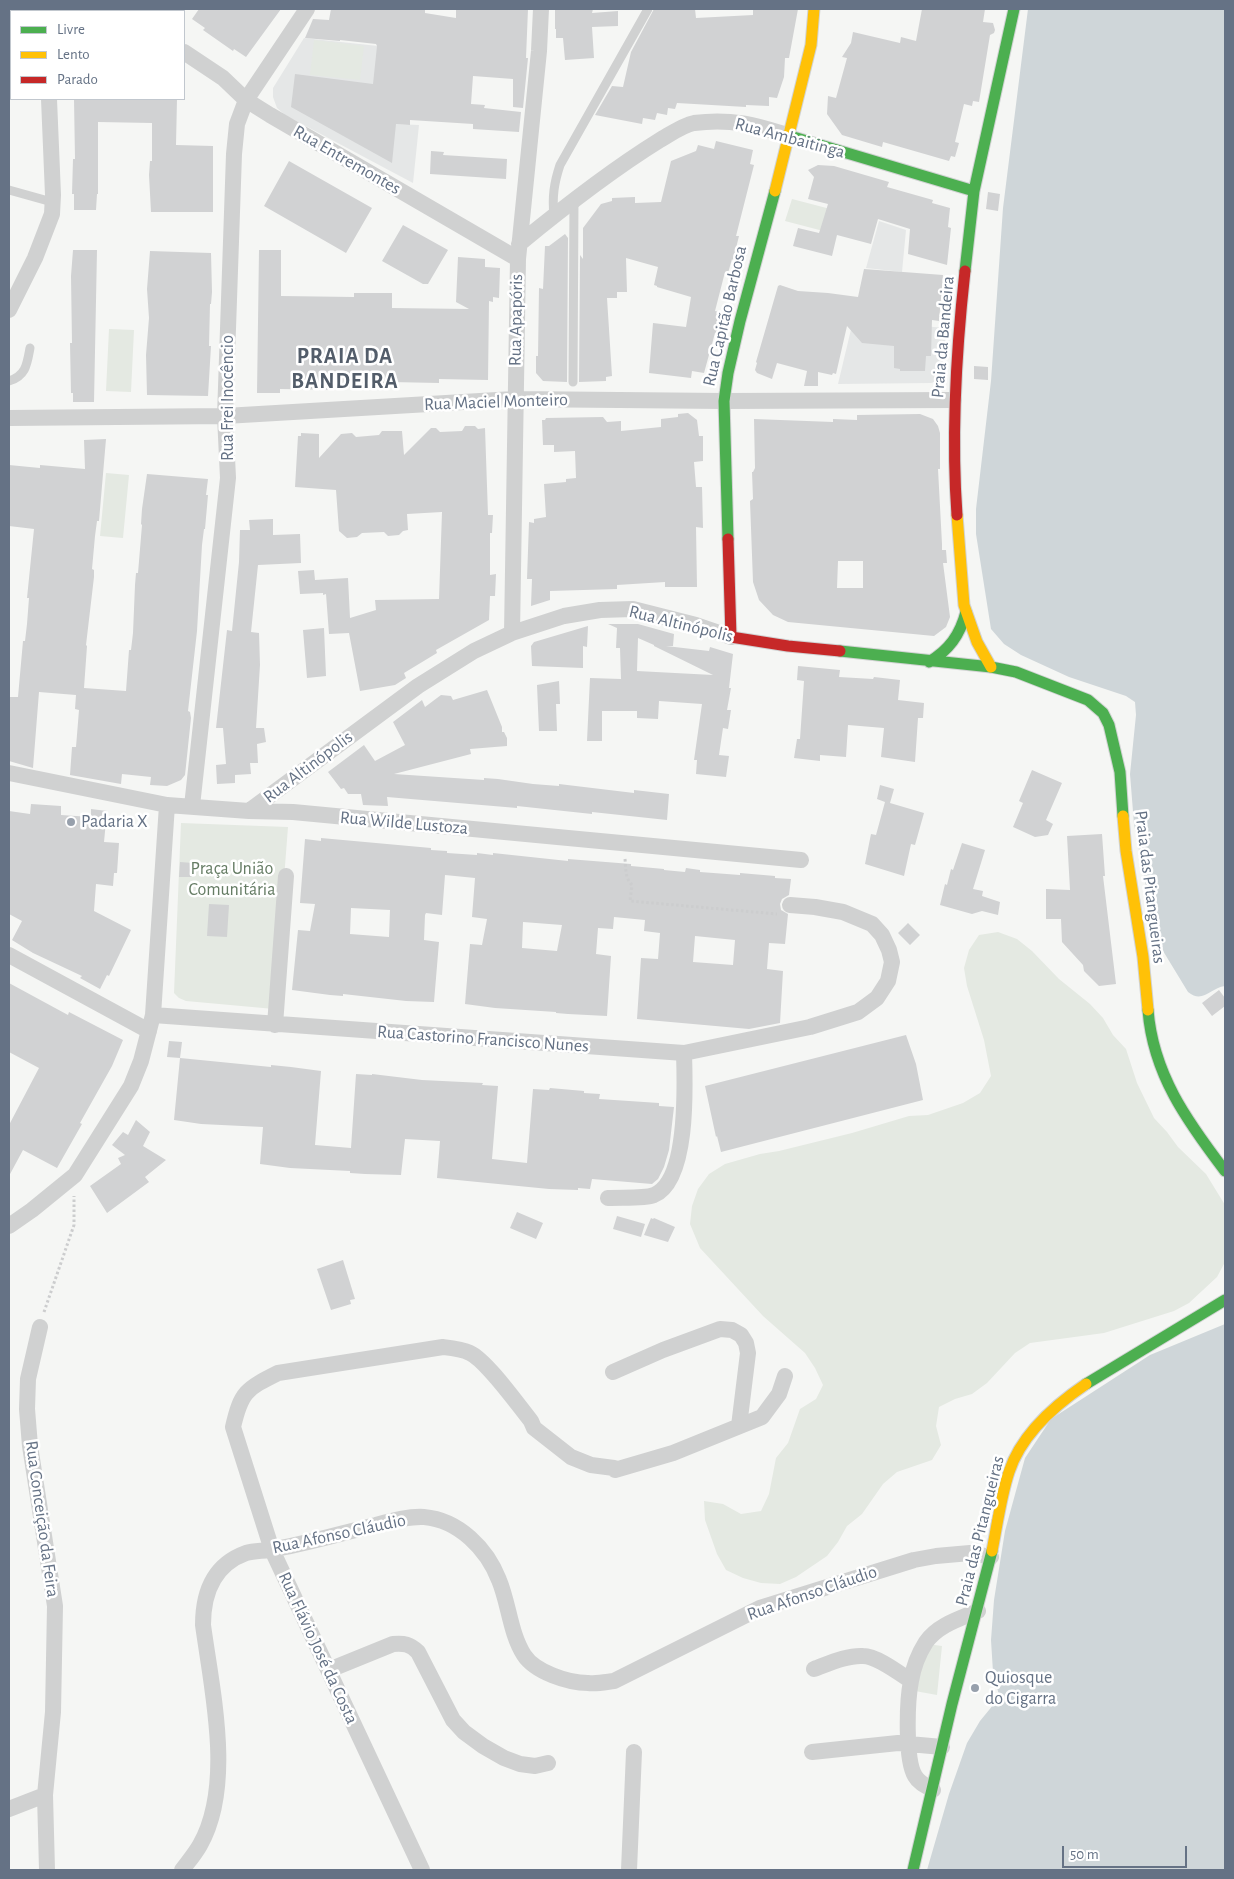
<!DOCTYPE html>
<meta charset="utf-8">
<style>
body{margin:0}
#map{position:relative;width:1234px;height:1879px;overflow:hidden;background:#f5f6f4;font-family:"Alegreya Sans",sans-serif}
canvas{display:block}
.frame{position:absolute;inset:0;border:10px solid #657285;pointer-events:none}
.legend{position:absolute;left:10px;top:10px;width:175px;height:90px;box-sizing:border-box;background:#fff;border:1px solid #c1c7ce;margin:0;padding:6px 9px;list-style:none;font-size:15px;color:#657285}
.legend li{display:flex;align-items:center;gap:10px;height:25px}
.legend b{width:25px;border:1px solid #c1c7ce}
.scale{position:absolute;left:1062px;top:1846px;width:125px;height:22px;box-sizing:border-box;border:2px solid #657285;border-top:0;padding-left:6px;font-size:15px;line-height:18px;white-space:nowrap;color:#657285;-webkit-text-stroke:4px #fff;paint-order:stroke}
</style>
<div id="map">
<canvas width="1234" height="1879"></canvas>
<div class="frame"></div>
<ul class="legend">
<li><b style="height:6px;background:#4caf50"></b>Livre</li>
<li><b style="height:6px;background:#ffc107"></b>Lento</li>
<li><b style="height:6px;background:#c62828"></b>Parado</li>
</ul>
<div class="scale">50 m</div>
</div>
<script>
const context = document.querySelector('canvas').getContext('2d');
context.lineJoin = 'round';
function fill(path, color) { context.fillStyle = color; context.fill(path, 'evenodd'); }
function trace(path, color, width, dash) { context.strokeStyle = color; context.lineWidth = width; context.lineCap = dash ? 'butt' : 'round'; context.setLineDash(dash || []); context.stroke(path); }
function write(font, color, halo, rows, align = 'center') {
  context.font = font + ' "Alegreya Sans",sans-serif'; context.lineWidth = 5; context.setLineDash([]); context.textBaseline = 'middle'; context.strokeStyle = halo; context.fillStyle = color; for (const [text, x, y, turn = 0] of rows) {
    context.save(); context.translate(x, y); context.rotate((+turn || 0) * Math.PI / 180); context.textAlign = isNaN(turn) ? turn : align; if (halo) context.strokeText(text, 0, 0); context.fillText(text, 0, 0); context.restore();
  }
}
const built = new Path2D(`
 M304,38L378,46L395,124L419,125L413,183L285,115L277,108L273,97V88Z
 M879,221L906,230L902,272L866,268Z
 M853,321L947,328L941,376L935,382L931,383L838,384Z`);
const green = new Path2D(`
 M314,40L364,46L360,80L310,75Z
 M792,199L838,211L831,233L785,221Z
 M109,329L134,330L131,392L106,391Z
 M106,473L129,475L123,538L100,536Z
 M181,823L288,827L274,1009L186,1001L179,998L174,993Z
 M998,932L1017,939L1032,951L1059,979L1090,1004L1103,1018L1113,1035L1126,1049L1137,1083L1154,1118L1167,1132L1178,1147L1206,1174L1225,1205V1262L1217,1277L1189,1303L1174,1311L1104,1333L1030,1343L1015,1353L987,1383L972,1394L955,1399L939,1407L936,1426L941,1445L932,1460L897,1472L883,1484L862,1514L847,1526L838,1542L827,1556L796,1577L780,1584L761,1583L743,1578L726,1570L717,1554L705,1520L704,1501L723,1504L741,1514L761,1511L769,1494L776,1458L788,1443L800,1409L816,1399L823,1385L815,1368L805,1353L763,1316L700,1248L690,1224L692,1206L698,1189L709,1174L725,1164L760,1154L779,1151L852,1133L909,1116L928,1115L963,1103L980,1093L991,1076L984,1040L967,986L964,968L969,950L979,935Z
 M920,1643L942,1646L937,1695L915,1691Z`);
const water = new Path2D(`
 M1028,9H1225V986C1210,988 1203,1004 1188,992L1160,946L1152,918L1134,824L1130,774L1136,715L1135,702L1126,696L1069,677L1021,655L1004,644L991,629L976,534V509L991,381L1003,208Z
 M1225,1324V1870H927L949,1794L967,1743L980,1721L998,1699L999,1695L993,1672L991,1640L994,1600L1005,1531L1025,1458L1051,1419L1150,1355Z`);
const building = new Path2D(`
 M199,9H281L246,57L234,49L233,51L203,30L205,28L192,19Z
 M331,9H425V13L456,18V9H528L526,58H528L523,108L513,107V79L473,76L471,104L485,105L484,108L521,112L519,132L473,129V124L410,120V125L396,124L392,163L291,107L295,74L373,84L377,46L376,44L340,40V41L305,38L313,19L329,20Z
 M559,9H593L592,13L618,11V26L592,27L594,58L565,60L563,38H556V29H555V10Z
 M654,9H695L696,18L753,15V9H798L789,58H785L784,77L777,98L769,97V106L746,105V107L677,103L675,109L668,108L667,115L657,113L655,120L643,118L642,124L595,115L612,86L623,87L631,52Z
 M922,9H985L983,22L993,23L995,30L994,33L990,35L979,102L973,101L972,106L964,104L955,142L959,143L955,157L951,156L949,161L883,142L882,147L842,135L827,114L828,96L836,98L847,58L842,57L851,43L853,32L900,43L901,37L916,41Z
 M74,99H177L176,145L213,146V212H151L149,175L150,161H152V123L98,122V194H97L96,210H74V194H72L73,159H75Z
 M716,141L753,150L750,164L754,165L736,236H739L733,260L732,259L728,273L725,272L715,311L727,314L721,335L715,333L704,373L692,371L691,378L649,373L653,323L686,327L691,297L657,287V286L654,285L658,267L626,258L627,292H617V298H607L612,376L606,377V381L579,382L580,255L583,259V228L601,204L612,201V198L635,197V203L661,202L671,161L696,151L698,145L714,149Z
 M431,151L444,152L443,155L507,159L506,179L430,174Z
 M289,161L372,208L346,253L264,206Z
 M818,165L834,166L889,182L887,187L933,200L932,203L950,208L948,227L951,228L947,265L908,254L910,229L878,219L871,244L837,235L832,256L793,246L798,228L819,233L820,230L828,204L808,199L814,177L808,170Z
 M988,192L1000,194L998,211L986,209Z
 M403,225L448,250L428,284H423L382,261Z
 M565,234L568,238L567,382L543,381L536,373V356H538L539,288L543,289L545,246H549Z
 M73,250H97L94,402H73V393H71L70,343H72L71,276Z
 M259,250H281V296L354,297V293H392V308L469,309L456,302L458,257L485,259V267L500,268L499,298L493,297V302L489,301L488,380L439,379V383L391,382L390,388L340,387V390L280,389V393H257Z
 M150,251L211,253L212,292L211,304H210L209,346H211L208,396L147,395L146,355L149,318L147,289Z
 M864,269L943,275L939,321L932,320L931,356H926L925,371H900V369L894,368V346L862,343L847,326L836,374L833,373L832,375L818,372V386H804L807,371L777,363L772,379L757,373L755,370L757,363L756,362L778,286L780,285L798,291L828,293L858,297Z
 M974,366L988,367V380L974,379Z
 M688,413L697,420L699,436H703V461L694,462L696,487H702L703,528L696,527L697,587H665V582L617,585V589L550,591V600L531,606L532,579H527L529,522L534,523V519L546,517L544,484L566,482V479L576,478L575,451L554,452V445H543L542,420H545L546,418L603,417L607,422L621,421V431L661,427V419L678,417V414Z
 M920,414L933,419L938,426L940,433V469H938L942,544V550H946L947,563H943L950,617L946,627L934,636L788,622L773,615L759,600L753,582L750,501L753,499L752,472H753L755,468L754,419L833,422V419L857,420V415ZM838,561H863V588H837Z
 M465,426H475L478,429L485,428L488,515H493L492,533H490V575L496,574L495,596H490L489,620L436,650L437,653L404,673L406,678L395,685L360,691L349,633L329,634L326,594L323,595V593L300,594L298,571L314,570L315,580L348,578L350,618L376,610L375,600L439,599L442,512L407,514L408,530L403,531L399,535L388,536L384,532L362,533L357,537L347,538L339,531L336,490L295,487L298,436H301V433L319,434V458L341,434L352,433L356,437L379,435L382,431H402L404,455L431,428H436L440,432L462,431Z
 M106,439L99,521H97L95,536L92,569L94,570V577L86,645L87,646L84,688L126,691L129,650H131L133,633L135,585L136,573H138L142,525L141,524L142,509L147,474L208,479L206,495H208L205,529H204L202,545L197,631L188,711L190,712L191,718L185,775L181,780L167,786L150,785L151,777L122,774L121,784L70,775L72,747H76L79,710L75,709L76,695L39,692L33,768L9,761V697H18L23,641H25L27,624L29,598H27L34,529L9,526V465L40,468V465L85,469L84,440Z
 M273,519V535L300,534L301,563L258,565L251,632L259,633L260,665L256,728H264L266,742L257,744L258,763H250L251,774L235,775V783L217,784L216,765L226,764L223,728H216L227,630L232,631L239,562L240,530H250L249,520Z
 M608,624H638L674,634L673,646H666L709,651L710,647L733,654L729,688H731L727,710H731L728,729L723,728L719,755L729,756L726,777L696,774L697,760H694L702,704L659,701L658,719L637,718V711H602V741H587L590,678L621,679L620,648H616L617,628ZM638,638L654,645V646L713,675L637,671Z
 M588,626L587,647L583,646V668L532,666L531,646L534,642Z
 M324,628L326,676L307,678L303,630Z
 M798,666L840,670L839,677L873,679L874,677L900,680L898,700L924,703L923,718H918L915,762L881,757L884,728L848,725L846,757L820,755V761L794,758L797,739H800L804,681L797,680Z
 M559,681L560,704H556L557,731H539L537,685Z
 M487,690L502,727V732H504L507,738V746L470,749L471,754L394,774L484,780V778L498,779L533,784L559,786V784L634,793V790L669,794L667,820L592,812V814L517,806V808L387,797L388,806L363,805L361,794H348L344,788L341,789L328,772L364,745L375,761L405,745L393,722L422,700L425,707L441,695L451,696L453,700Z
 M1032,770L1062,783L1046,820L1053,824L1048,835L1035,837L1013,827L1023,803L1019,801Z
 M880,785L894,789L890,803L924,813L915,845L911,844L904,876L865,864L871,834L876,835L885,802L877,799Z
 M31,804L61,806V815L91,817V809L107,811L104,842L119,843L117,873H114L113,886L96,884L94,911L131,930L109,976L107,975L100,989L80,978L82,976L33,953L12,940L22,921L9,914V811L30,814Z
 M1102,834L1105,876H1103L1116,984L1099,986L1084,971L1083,965L1062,942L1061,919H1046V889L1070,890L1067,836Z
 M321,838L431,848V850L447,851V853L477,855V853L493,855V853L568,861V859L631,864V866L664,869V870L685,872L686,868L700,870V872L740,875V873L775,876V878L791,879L789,895L782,899L780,904L781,910L788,914L785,944L769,943L767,969L783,971L780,1023L749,1029L637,1019L641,958L658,959L660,933L644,931L645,920L614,917L613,929L598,928L596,954L611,956L607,1016L568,1014L556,1013V1012L495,1008L465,1004L470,944L482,945L487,919L472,917L475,878L445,875L442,915L426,913L425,915L424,940L439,942L434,1002L406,1001L343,994V996L330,995L292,990L298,930L310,931L315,904L300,903L305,839L321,841ZM351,908L390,910L389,937L350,934ZM523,922L562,925L557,951L522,948ZM695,936L735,940L733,965L693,962Z
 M962,843L985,850L973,889L983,891L982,896L1000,902L998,915L982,911L972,914L940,905L945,884L947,885L951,869L953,870Z
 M180,862L193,863L192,877H179Z
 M209,904L229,905L227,937L207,936Z
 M908,923L920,935L910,945L898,933Z
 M9,983L68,1015L69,1012L123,1040L112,1066L80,1123L82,1124L78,1131L57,1168L23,1150L9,1176V1125L39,1068L9,1052Z
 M1219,990L1225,998V1006L1212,1016L1202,1003Z
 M906,1035L916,1064L923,1100L721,1152L717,1136L716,1137L705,1086Z
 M169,1041L182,1042L180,1058L271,1067V1065L291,1067L321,1071L315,1145L351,1148L356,1074L372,1075V1074L422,1080L483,1083L482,1085L498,1086L492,1159L527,1163L533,1089L549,1090L550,1088L584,1091V1093L600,1094L599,1099L659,1103V1106L674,1107L669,1150L664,1167L658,1179L652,1184L592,1179L590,1189L578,1188V1190L549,1189L437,1178L440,1141L405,1139L401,1175L365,1174L350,1173V1171L290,1168L260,1164L263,1127L201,1124L174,1120L180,1058L167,1057Z
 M136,1120L150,1132L143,1146L166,1160L145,1177L149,1182L107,1213L90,1186L121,1164L118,1158L125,1155L112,1145L123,1132L128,1135Z
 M517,1212L543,1223L536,1239L510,1228Z
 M617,1216L645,1224L641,1237L613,1229Z
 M651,1218L653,1219L654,1218L675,1227L668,1242L644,1235Z
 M343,1260L355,1299L350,1300L351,1304L331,1310L317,1269Z`);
const path = new Path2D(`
 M625,859C626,869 625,878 632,885L630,901L777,914
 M44,1312L74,1225V1196`);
const lane = new Path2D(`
 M9,190L52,202
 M554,216C552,197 554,183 560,165L648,9
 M9,381C26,376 27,364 30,348
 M573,382L574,199`);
const street = new Path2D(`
 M119,9L122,11
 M47,11V9
 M184,52L223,78L246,100L270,115L518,259
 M519,244C564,207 610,171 660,140C669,135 683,125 694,123C731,118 755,125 790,136
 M9,310L35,258L52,214L53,195L49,99
 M9,418L225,416L514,399L724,401L954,400
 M512,633L518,259L539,51L541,9
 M9,773L167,805L249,811L293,812L801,860
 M192,806L228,478L225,416L234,154L237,124L246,100L307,9
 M249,811L418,686L474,651L512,633L564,616L600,610L633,609L696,625L731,637
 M9,955L149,1031
 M153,1015L684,1053L810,1027L858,1012L877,998L888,981L892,962L889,950L882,935L872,924L843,912L815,907L790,905
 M275,1025L286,876
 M608,1198C620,1197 644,1199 654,1195C689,1180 685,1085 684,1053
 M9,1226L32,1210L75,1175L131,1086L141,1061L153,1015L167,805
 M40,1327L28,1379L27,1409L30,1446L55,1606L53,1712L45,1795L47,1870
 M613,1372L663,1350L720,1329L732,1330L741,1335L746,1343L748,1353L739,1426
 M814,1669C828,1664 847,1655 863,1656C877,1656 899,1673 911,1681
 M329,1670L393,1644C404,1643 410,1644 418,1652L453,1720L464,1732L483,1746L504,1758L520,1764L535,1766L548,1763
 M812,1752L898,1743L942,1747
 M933,1790C926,1786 919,1783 915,1776C905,1760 907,1701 911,1681C913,1669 919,1653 926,1642C938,1625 959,1619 978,1611
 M9,1809L45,1795
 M182,1870C188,1862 195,1854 200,1845C234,1785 212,1691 203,1625C203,1593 213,1565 246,1553C253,1551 262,1551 269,1550C303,1545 342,1533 376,1525C391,1521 409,1516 424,1517C459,1520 487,1549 499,1580C509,1604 510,1633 524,1655C535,1672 568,1683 588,1683C597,1684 606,1682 614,1681L760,1608L914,1560L936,1556L970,1553L991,1557
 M422,1870L272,1550L233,1427C241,1392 246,1389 278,1373L443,1347C452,1348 462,1349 470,1353C487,1361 518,1405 531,1421L534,1428L571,1457L591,1465L614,1468L615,1470L673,1453L762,1417L779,1394L785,1376
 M629,1870L634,1752`);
const fast = new Path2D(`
 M790,136L974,191
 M965,271L974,191L1014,9
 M728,539L724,401L728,373L740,321L775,191
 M840,651L991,667L1016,672L1088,700L1103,713L1109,725L1120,772L1123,816
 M929,662C949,650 960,635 966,612
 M1148,1010C1153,1074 1187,1121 1225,1171
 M1086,1384L1225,1300
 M913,1870L952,1704L992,1551`);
const slow = new Path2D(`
 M775,191L811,45L814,9
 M957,515L964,605L977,642L991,667
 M1123,816L1126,851L1143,957L1148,1010
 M992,1551C997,1526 1001,1496 1009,1472C1021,1435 1055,1405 1086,1384`);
const jam = new Path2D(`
 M957,515C951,433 956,352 965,271
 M728,539L731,637L788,646L840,651`);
const markers = [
 [71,822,5,"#97a0ac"],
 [975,1688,5,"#97a0ac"]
];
const streetNames = [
 ["Rua Ambaitinga",790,138,15],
 ["Rua Entremontes",347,160,30],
 ["Rua Capitão Barbosa",725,316,-77],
 ["Rua Apapóris",516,320,-89],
 ["Praia da Bandeira",943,337,-85],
 ["Rua Frei Inocêncio",228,398,-90],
 ["Rua Maciel Monteiro",496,402,-2],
 ["Rua Altinópolis",681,624,14],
 ["Rua Altinópolis",308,767,-37],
 ["Rua Wilde Lustoza",404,823,5],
 ["Praia das Pitangueiras",1150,887,83],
 ["Rua Castorino Francisco Nunes",483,1039,4],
 ["Rua Conceição da Feira",42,1519,82],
 ["Praia das Pitangueiras",980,1531,-76],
 ["Rua Afonso Cláudio",339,1534,-12],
 ["Rua Afonso Cláudio",812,1593,-19],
 ["Rua Flávio José da Costa",318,1648,65]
];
const poiNames = [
 ["Padaria X",81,822],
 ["Quiosque",985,1678],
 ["do Cigarra",985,1699]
];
const parkNames = [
 ["Praça União",232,869],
 ["Comunitária",232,890]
];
const districtNames = [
 ["PRAIA DA",345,356],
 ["BANDEIRA",345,381]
];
fill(built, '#e5e7e7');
fill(green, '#e4e9e2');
fill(water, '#cfd6d9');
fill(building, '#d1d2d3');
trace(fast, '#d1d3d3', 13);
trace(slow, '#d1d3d3', 13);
trace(jam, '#d1d3d3', 13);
trace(path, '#cccdce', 3, [2.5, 2.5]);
trace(lane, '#d0d1d1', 9);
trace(street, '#d0d1d1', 16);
trace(fast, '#4caf50', 11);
trace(slow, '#ffc107', 11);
trace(jam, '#c62828', 11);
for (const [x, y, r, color] of markers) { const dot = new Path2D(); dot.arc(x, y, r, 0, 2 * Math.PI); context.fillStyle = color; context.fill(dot); trace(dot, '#fff', 2); }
write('18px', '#657285', '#fff', streetNames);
write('18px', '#657285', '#fff', poiNames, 'left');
write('18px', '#657c64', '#fff', parkNames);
context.letterSpacing = '1px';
write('bold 22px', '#535d6a', '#fff', districtNames);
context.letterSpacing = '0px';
</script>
